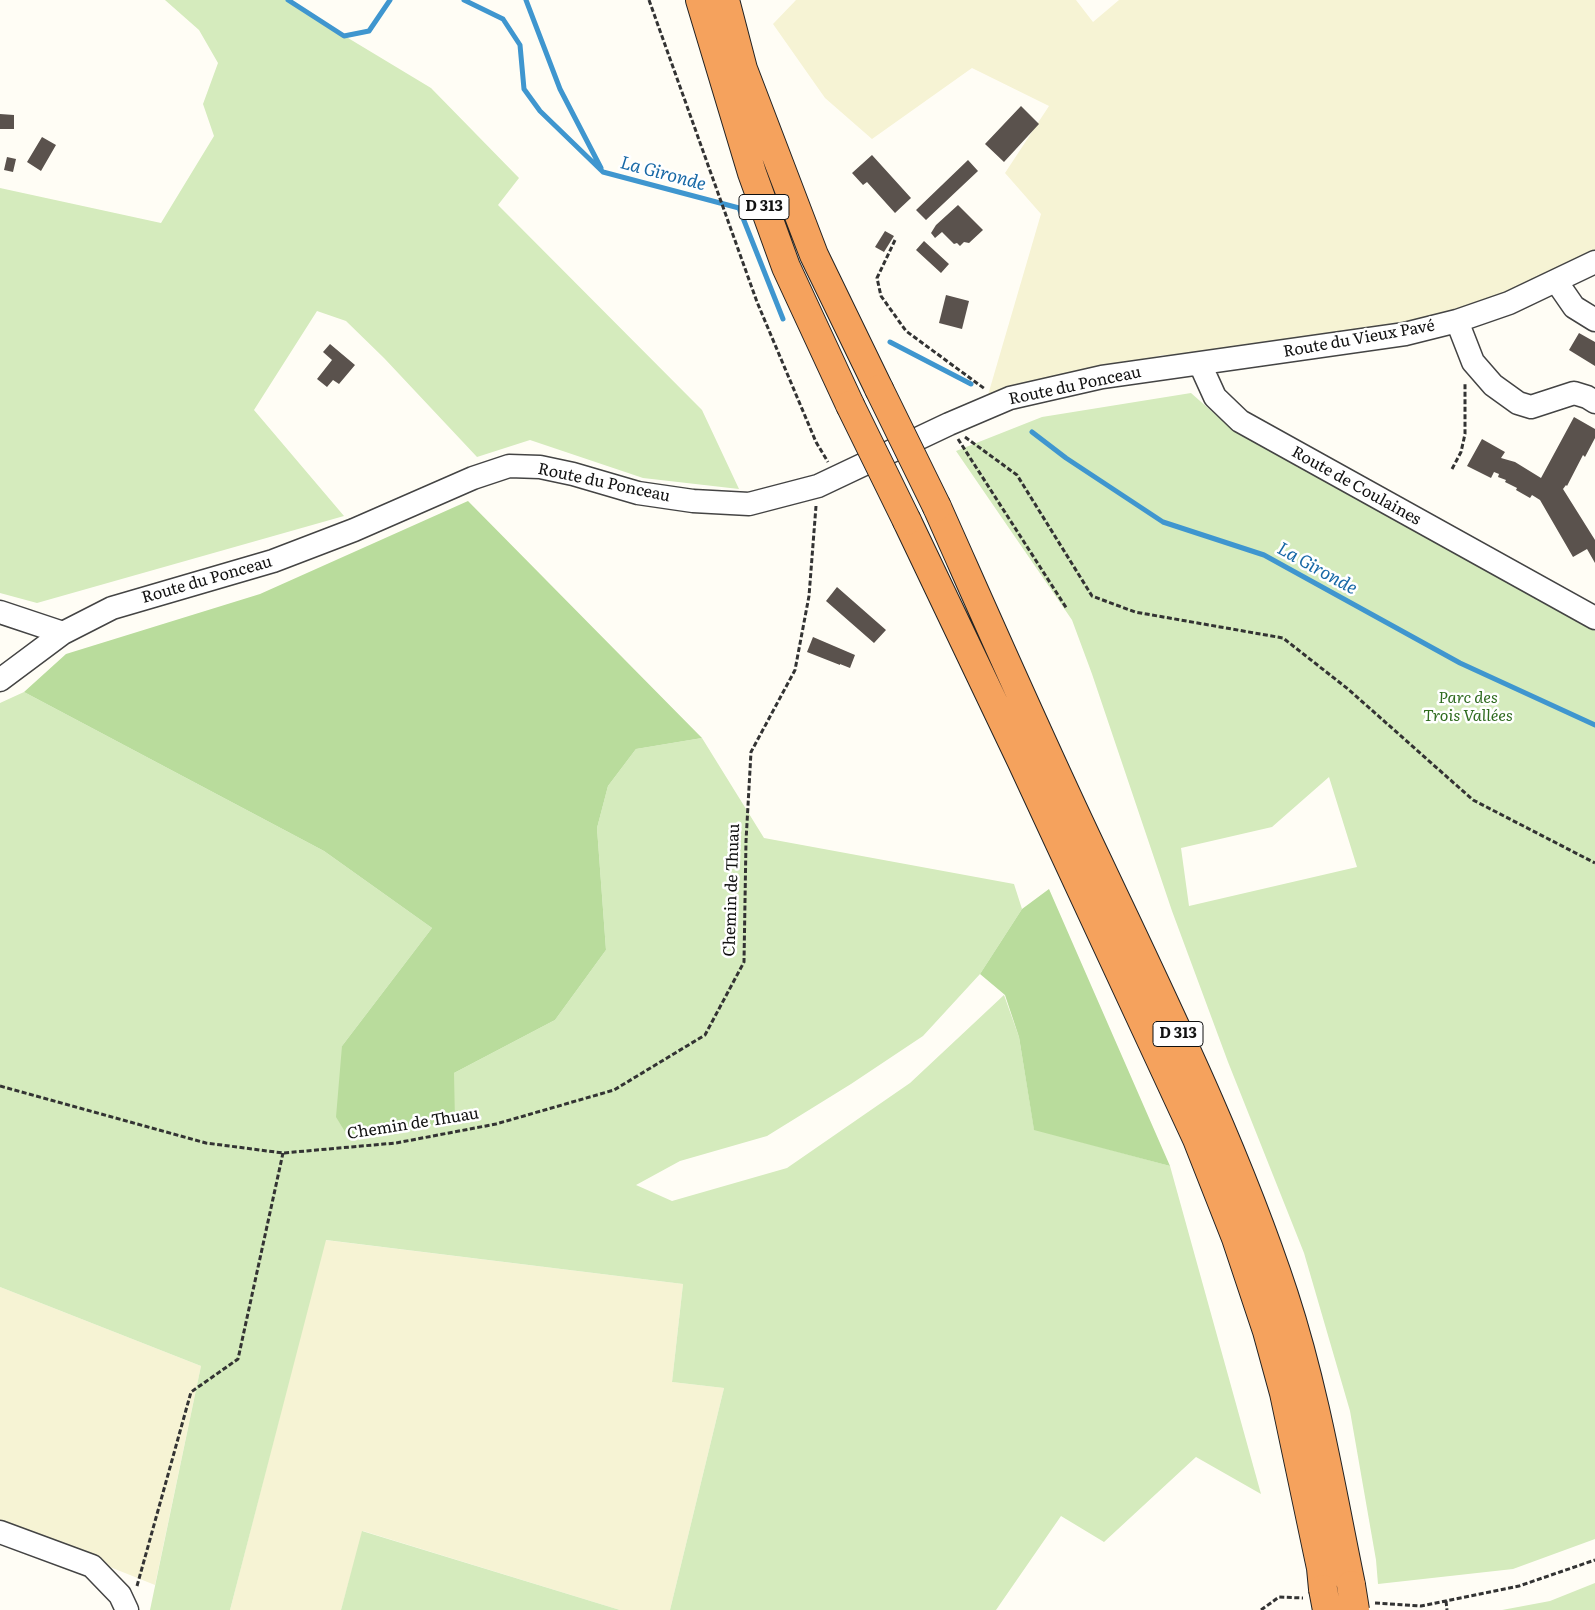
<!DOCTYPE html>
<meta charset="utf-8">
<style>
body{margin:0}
canvas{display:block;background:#fffdf5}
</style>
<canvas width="1595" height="1610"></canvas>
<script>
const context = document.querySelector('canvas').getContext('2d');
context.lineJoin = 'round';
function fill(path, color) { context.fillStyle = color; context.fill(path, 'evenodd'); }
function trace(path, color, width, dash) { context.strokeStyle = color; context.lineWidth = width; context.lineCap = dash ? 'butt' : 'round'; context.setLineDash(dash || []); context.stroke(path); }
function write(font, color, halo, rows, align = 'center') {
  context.font = font + ' Literata,serif'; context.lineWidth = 5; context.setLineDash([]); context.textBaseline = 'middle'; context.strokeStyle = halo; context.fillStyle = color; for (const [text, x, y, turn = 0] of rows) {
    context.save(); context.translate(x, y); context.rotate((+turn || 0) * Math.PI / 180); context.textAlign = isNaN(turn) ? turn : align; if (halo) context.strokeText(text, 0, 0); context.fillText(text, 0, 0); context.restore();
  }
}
const farmland = new Path2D(`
 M796,0H1076L1093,22L1119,0H1595V252L1504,297L1432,317L1188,356L1163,355L988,395L1041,214L1005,173L1049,106L972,68L872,139L825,98L773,24Z
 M325,1240L683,1284L672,1382L724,1388L670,1610H620L363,1531L341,1610H230Z
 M0,1287L201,1366L155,1585L0,1523Z`);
const green = new Path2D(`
 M165,0H285L431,88L519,178L498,205L702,410L739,489L643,478L530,440L477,457L384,358L346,321L317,311L254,410L344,516L37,603L0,593V188L161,223L214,136L203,104L218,63L199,30Z
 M1191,393L1234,431L1595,631V1539L1513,1569L1378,1584L1376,1560L1350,1411L1304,1253L1228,1062L1172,911L1092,674L1072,620L956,451L1042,417ZM1329,777L1357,867L1189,906L1181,848L1272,827Z
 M24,692L324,851L432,928L342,1046L454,1073L555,1020L606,950L597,828L608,786L636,749L702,738L764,838L1014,884L1022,909L980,974L923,1036L851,1084L767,1136L680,1161L636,1185L672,1201L787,1168L910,1083L1004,995L1019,1037L1034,1129L1170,1166L1261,1494L1196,1457L1104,1542L1061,1516L996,1610H670L724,1388L672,1382L683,1284L326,1240L230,1610H150L201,1366L0,1287V703Z
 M362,1531L620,1610H341Z
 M1595,1583V1610H1502L1550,1601Z`);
const forest = new Path2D(`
 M468,501L702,738L636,749L608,786L597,828L606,950L555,1020L454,1073L455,1122L347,1135L336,1117L342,1046L432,928L324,851L24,692L66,654L260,594Z
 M1049,889L1170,1166L1034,1130L1019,1037L1005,995L980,974L1022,909Z`);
const stream = new Path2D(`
 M288,0L344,36L369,31L390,0
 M464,0L503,19L520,45L524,89L540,111L603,172L739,208L783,319
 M526,0L560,89L601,168
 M890,342L971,384
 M1032,432L1066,458L1163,522L1264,555L1460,663L1595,725`);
const building = new Path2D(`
 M1021,106L1039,124L1004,162L985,144Z
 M0,114L14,115V129H0Z
 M42,137L56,145L41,171L27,162Z
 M872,155L911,198L895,213L867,182L863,185L852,173Z
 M7,157L16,159L13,172L4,170Z
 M968,160L978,171L926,220L916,210Z
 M958,205L983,230L969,243L964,242L960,246L957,243L954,244L942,232L935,238L931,233L936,225Z
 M885,231L894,236L884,252L875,247Z
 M924,241L949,264L941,273L916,250Z
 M946,295L969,301L962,329L939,323Z
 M1579,333L1595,342V366L1569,350Z
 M330,344L355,365L339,384L333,380L327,387L317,379L332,360L323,352Z
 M1574,417L1595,429V438L1585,457L1583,455L1567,486L1566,485L1563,489L1595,540V563L1587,549L1573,557L1540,500L1532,495L1530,498L1516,490L1517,488L1505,482L1506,480L1498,477L1499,474L1494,472L1491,478L1467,466L1482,439L1505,452L1501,458L1515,462L1541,478Z
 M837,587L886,630L874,643L826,601Z
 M813,637L855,655L850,668L840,664V665L807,652Z`);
const path = new Path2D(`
 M649,0L757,302L816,442L828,462
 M895,240L877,278L881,296L906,331L985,389
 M965,437L1017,475L1092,596L1135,612L1283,638L1348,689L1473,800L1595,863
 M958,439L1067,609
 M1452,469L1461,452L1465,434V384
 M0,1086L206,1143L283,1153L396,1143L496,1124L614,1090L705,1035L744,962L746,841L751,752L795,670L809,596L816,506
 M137,1586L191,1392L238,1359L283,1153
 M1446,1601L1447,1610
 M1375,1603L1421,1606L1519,1586L1595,1560
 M1261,1610L1279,1597L1303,1598`);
const minor = new Path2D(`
 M1556,281L1574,307L1595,320
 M1457,321L1473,362L1493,385L1518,403L1531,407L1574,393L1587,397L1595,402
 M1200,364L1215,397L1240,421L1595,618
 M0,612L63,633
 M0,680L63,633L112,608L273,561L354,530L473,478L509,466L540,467L573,474L638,493L693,501L749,504L818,486L949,424L1010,398L1102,377L1405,334L1457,321L1509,303L1595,262
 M0,1532L92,1566L120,1595L127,1610`);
const highway = new Path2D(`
 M700,0L752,173L786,267L850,405
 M725,0L743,69L814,255L879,389
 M937,507C990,626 1042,745 1098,862C1165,1004 1235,1146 1284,1295C1315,1390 1331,1488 1351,1585
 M907,521L1021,760L1197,1139L1236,1238L1267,1331L1284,1393L1321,1568L1323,1589`);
const highwayBridge = new Path2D(`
 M879,389L937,507
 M850,405L907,521
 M1351,1585L1355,1610
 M1323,1589L1327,1610`);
const shields = [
 [764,207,50],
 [1178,1034,50]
];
const shieldNames = [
 ["D 313",764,207],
 ["D 313",1178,1034]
];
const streetNames = [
 ["Route du Vieux Pavé",1359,339,-10],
 ["Route du Ponceau",1075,386,-12],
 ["Route du Ponceau",604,483,12],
 ["Route de Coulaines",1356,486,29],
 ["Route du Ponceau",207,580,-16],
 ["Chemin de Thuau",732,890,-88],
 ["Chemin de Thuau",413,1124,-9]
];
const parkNames = [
 ["Parc des",1468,698],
 ["Trois Vallées",1468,716]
];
const waterNames = [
 ["La Gironde",663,174,15],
 ["La Gironde",1317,569,29]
];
fill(farmland, '#f6f3d4');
fill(green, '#d5ebbd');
fill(forest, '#b9dc9c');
trace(stream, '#3f96cf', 5);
fill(building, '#5a524d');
trace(minor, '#444', 25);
trace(highway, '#222', 30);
trace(path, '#333', 3, [5, 2.5]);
trace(minor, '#fff', 22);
trace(highway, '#f5a25d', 28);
trace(highwayBridge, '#222', 30, []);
trace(highwayBridge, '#f5a25d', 28);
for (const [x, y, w] of shields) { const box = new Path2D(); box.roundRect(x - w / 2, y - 12.5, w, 25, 4); context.fillStyle = '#fff'; context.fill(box); trace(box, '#111', 1); }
write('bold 15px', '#111', null, shieldNames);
write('16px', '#111', '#fff', streetNames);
write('italic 16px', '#2f6b1f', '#fff', parkNames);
write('italic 18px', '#1768a6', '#fff', waterNames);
</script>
